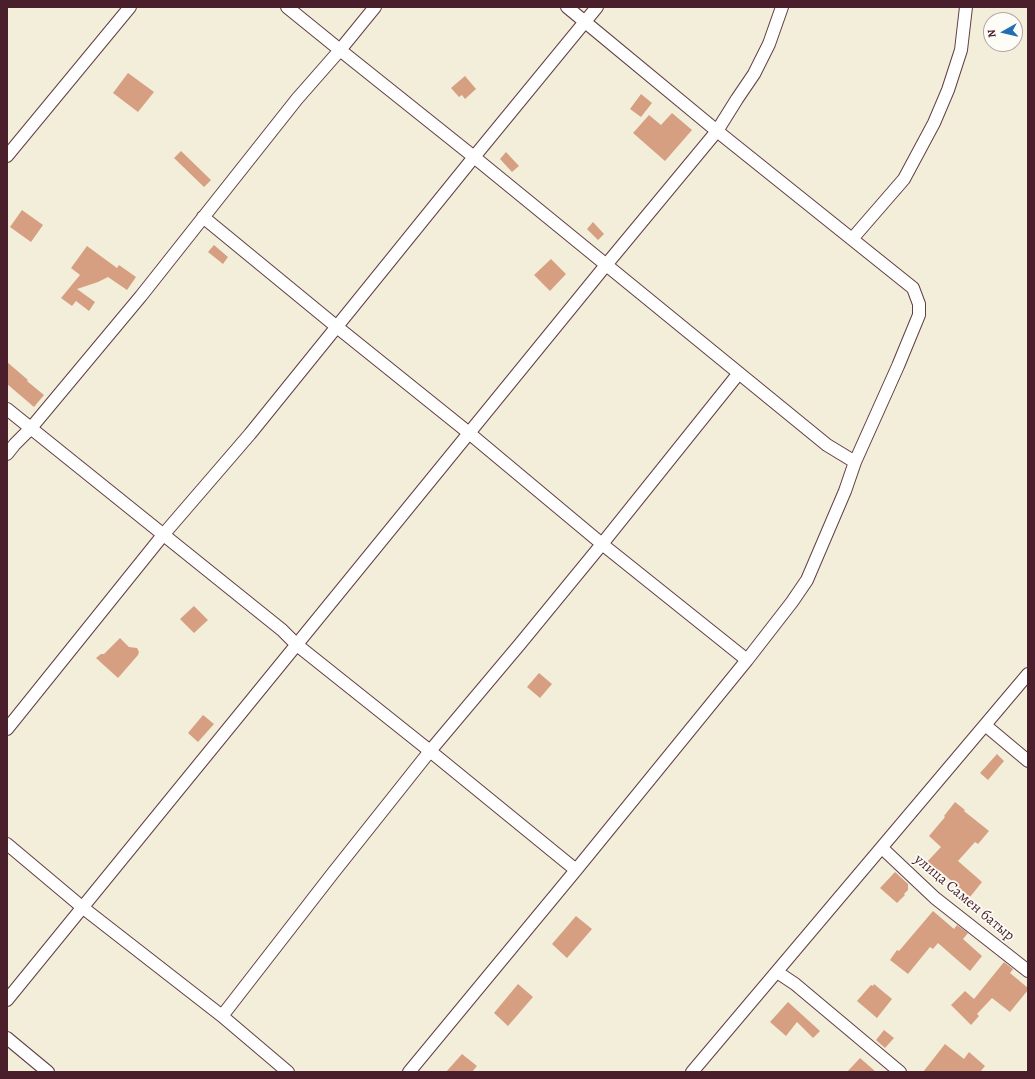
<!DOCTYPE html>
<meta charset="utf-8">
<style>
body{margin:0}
#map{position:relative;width:1035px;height:1079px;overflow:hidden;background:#f2eed9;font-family:Alegreya,serif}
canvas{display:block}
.frame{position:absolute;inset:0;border:8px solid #4a1f2b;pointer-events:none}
.north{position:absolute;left:983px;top:12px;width:40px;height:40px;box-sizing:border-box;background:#fdfcf7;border:1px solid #b5a4a5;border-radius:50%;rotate:262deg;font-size:11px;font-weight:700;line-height:16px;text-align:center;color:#4a1f2b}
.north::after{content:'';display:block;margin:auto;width:14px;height:18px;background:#1f6fb2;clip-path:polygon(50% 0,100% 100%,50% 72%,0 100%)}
</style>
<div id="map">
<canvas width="1035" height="1079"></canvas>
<div class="frame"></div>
<div class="north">N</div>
</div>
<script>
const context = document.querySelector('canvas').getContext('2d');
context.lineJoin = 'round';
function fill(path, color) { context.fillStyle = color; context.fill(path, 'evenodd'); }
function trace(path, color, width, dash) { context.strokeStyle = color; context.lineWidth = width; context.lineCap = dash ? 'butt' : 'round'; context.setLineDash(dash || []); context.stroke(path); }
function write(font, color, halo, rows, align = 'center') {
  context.font = font + ' Alegreya,serif'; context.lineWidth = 3.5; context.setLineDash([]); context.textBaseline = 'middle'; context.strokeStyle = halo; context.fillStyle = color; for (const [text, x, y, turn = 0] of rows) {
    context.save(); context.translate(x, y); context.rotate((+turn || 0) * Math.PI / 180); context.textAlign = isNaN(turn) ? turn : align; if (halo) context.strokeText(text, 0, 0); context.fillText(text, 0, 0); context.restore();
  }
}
const building = new Path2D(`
 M128,73L154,92L138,112L113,93Z
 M465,76L476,89L465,99L462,95L459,97L451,88Z
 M641,94L652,103L641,117L630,109Z
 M672,113L692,130L665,161L633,133L649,115L661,125Z
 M181,151L211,180L204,187L174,158Z
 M506,152L519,166L512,172L500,159Z
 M22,210L43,225L31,242L10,227Z
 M593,222L604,234L598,240L587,229Z
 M214,245L228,257L223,264L208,252Z
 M87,246L117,268L119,265L136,277L127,290L108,277L98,282L77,289L95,302L89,311L76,301L72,306L61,298L80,275L71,268Z
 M551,259L566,274L550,291L534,275Z
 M7,362L28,380L27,381L44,395L34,407L7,384Z
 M194,606L208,620L194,633L180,619Z
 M120,638L129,647L137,648L139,652L138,655L118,678L96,658L101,654H104Z
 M539,673L552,684L540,698L527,687Z
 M203,715L214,724L198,742L188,733Z
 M997,754L1004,761L988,780L980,773Z
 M955,802L965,810L964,811L989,831L978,844L975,842L958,861L982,882L970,897L939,870L937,873L926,863L941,847L929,836L945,817L944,816Z
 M895,872L908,884V890L904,894L905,895L897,903L880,888Z
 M933,911L954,929L957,925L968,933L963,939L982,956L970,971L938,943L933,949L930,947L908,974L890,960L897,950L899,951Z
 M576,916L592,929L567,958L552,944Z
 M1004,962L1013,969L1010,973L1028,988V990L1010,1012L992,998L977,1014L979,1016L971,1025L951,1005L965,991L974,999Z
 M518,984L533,997L508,1026L494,1013Z
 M874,984L892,999L877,1018L857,1001L871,985L873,986Z
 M788,1002L820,1031L813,1038L797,1022L786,1036L770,1022Z
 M884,1030L894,1038L885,1048L876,1040Z
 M945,1044L964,1059L969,1052L985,1066L980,1072H923Z
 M462,1054L477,1066L472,1072H446Z
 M860,1058L876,1072H847Z`);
const minor = new Path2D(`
 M287,7L340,50L474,157L827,445L855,462
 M7,156L130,7
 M203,217L337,327L469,433L602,544L747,660
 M852,239L904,179L934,123L948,90L961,50L966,7
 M7,409L282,630L297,645L430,751L576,870
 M7,454L15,444L31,428L141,296L297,99L340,50L375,7
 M985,725L1028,761
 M7,729L163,535L250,434L474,157L597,7
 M7,844L82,907L222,1016L288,1072
 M882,848L935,898L1028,971
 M777,972L795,984L900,1072
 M7,1000L606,265L717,131L737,99L754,74L769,44L782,7
 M222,1016L333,873L430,751L520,644L602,544L739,373
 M7,1038L48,1072
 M409,1072L576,870L747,660L792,602L807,580L845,491L855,462L898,366L919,315V304L913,288L717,131L567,7
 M692,1072L1028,674`);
const streetNames = [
 ["улица Самен батыр",964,898,40]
];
fill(building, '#d79f82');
trace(minor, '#633e45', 14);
trace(minor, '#fff', 12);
write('15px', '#4a1f2b', '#fdfcf7', streetNames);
</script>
